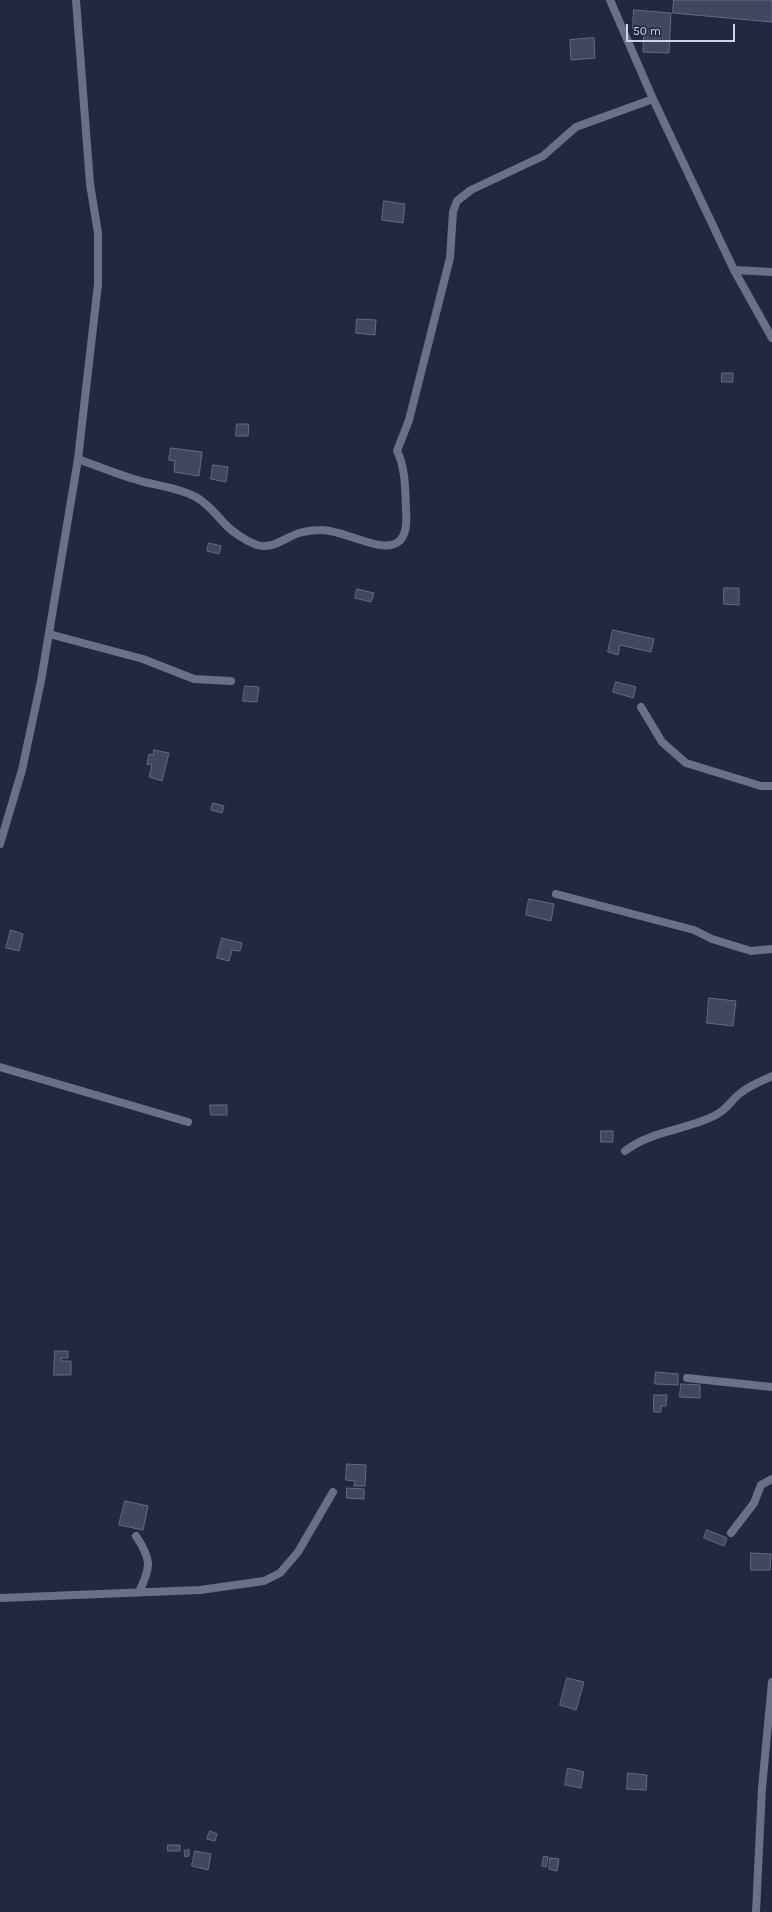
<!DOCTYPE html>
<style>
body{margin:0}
#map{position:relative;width:772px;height:1912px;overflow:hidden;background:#242741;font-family:Karla,sans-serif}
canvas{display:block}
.scale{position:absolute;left:626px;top:24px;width:109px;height:18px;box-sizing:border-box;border:2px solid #cfd3e3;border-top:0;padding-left:5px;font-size:12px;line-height:14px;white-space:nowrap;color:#cfd3e3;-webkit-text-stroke:3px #242741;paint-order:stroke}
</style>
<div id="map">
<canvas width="772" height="1912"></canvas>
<div class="scale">50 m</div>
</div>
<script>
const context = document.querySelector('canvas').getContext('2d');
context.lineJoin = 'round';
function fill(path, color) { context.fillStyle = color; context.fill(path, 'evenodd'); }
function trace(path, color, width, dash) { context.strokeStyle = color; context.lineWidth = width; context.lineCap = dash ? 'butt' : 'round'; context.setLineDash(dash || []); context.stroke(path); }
const building = new Path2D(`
 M674,0H772V22L673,13Z
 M634,10L671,13L669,53L643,52L644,29H633Z
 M594,38L595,58L571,60L570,40Z
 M384,201L405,204L403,223L382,220Z
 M357,319L376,320L375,335L356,333Z
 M722,373H733V382H722Z
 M237,424H249L248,436H236Z
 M171,448L202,452L199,476L174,472L175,461L169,460Z
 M213,465L228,467L226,482L211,479Z
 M209,543L221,546L219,554L207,551Z
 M724,588H739V605L724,604Z
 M357,589L374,593L371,602L355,598Z
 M613,630L654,639L651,652L620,645L618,655L608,652Z
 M616,682L636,687L633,698L613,692Z
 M245,686L259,687L257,702L243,701Z
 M154,750L169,753L162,781L149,777L152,765L147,764L149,754L153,755Z
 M213,803L224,806L222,813L211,810Z
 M529,899L554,904L551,921L526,915Z
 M11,930L23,934L19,951L6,948Z
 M222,938L242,943L240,951L232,950L229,961L217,958Z
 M709,998L736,1001L733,1026L707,1023Z
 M210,1105H227V1115H211Z
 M601,1131H613V1142H601Z
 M55,1351H68V1358H61V1361H71V1375H54Z
 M656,1372L678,1374V1385L655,1384Z
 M681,1384L700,1385V1398L680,1397Z
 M654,1395H667L666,1406H661V1412H654Z
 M347,1464L366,1465L365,1486H354L355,1481L346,1480Z
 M347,1488L364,1489V1499L347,1498Z
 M125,1501L148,1506L143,1530L119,1525Z
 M707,1530L727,1538L724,1546L704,1538Z
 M751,1553L771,1554L770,1570H751Z
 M567,1678L584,1682L576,1710L560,1705Z
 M568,1768L584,1772L581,1788L565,1785Z
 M628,1773L647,1775L646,1790L627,1789Z
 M210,1831L217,1834L215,1841L207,1839Z
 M168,1845H180V1851H168Z
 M189,1850V1856L185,1857L184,1851Z
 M195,1851L211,1854L208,1870L192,1866Z
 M544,1856L548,1857L546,1867L542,1866Z
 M550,1858L559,1859L557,1871L549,1869Z`);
const service = new Path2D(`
 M49,634L143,659L194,679L231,681
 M641,707L662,742L686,763L761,786H772
 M556,894L694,930L712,939L751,951L772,949
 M0,1067L188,1122
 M625,1151C650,1131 686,1130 714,1116C728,1110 731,1099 742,1092C751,1085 762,1081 772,1076
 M687,1378L772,1387
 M731,1533L754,1503L761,1485L772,1479
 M136,1536C152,1560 151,1567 139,1592`);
const minor = new Path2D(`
 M734,270L772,272
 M78,459C100,467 121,476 144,482C161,486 179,488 196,497C208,504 215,513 224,523C232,532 246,541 257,545C272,550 286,537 299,533C306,531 314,530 320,530C350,528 412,577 406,510C405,490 406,469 397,451L409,420L450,258L453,212L457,201L471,190L543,156L576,127L653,99
 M0,844L22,770L41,681L78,459L98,284V233L90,184L76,0
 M0,1598L200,1590L264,1581L280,1573L298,1552L333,1492`);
const tertiary = new Path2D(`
 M610,0L653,99L734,270L772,338
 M756,1912L762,1788L772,1682`);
fill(building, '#414661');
trace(building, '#646986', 1);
trace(service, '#6b708a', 8);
trace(minor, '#6b708a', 8);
trace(tertiary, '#6b708a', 8);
</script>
